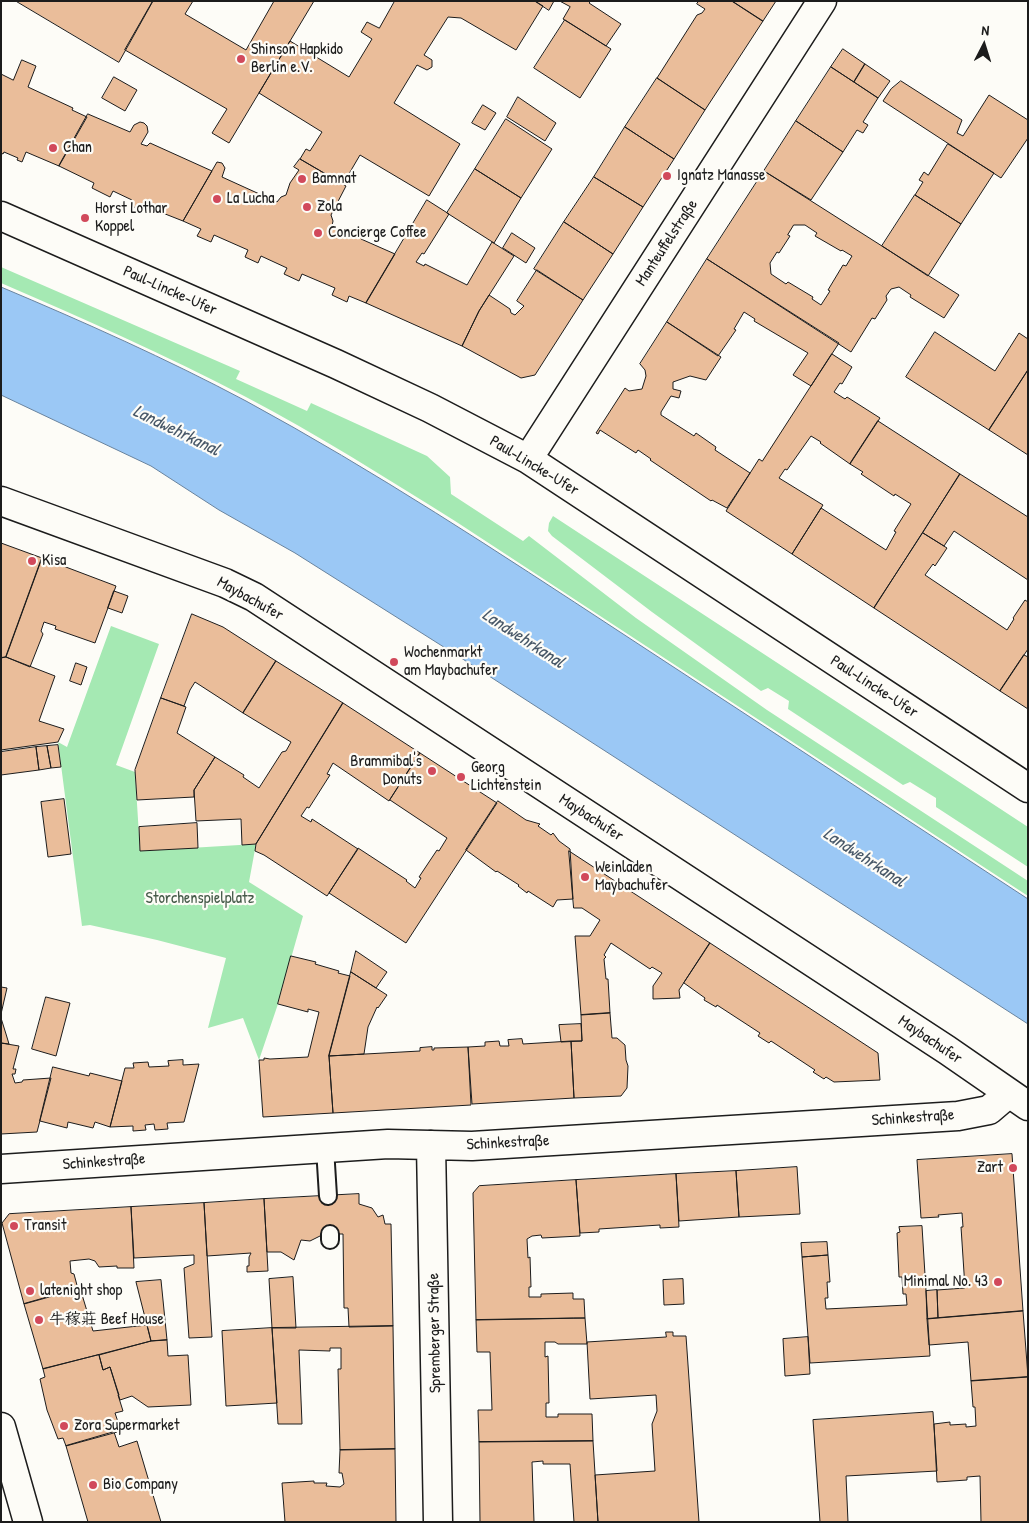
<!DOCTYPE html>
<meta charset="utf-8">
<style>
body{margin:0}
#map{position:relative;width:1029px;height:1523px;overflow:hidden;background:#fdfcf7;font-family:"Patrick Hand",sans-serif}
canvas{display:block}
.frame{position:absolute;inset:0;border:2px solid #1c1c1c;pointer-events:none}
.north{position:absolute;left:959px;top:20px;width:50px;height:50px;-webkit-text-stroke:4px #fdfcf7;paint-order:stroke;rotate:5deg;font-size:14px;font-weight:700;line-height:20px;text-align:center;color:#1c1c1c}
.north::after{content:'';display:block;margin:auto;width:18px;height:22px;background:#1c1c1c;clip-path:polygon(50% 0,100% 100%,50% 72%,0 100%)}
</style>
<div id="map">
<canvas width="1029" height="1523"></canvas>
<div class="frame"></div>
<div class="north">N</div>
</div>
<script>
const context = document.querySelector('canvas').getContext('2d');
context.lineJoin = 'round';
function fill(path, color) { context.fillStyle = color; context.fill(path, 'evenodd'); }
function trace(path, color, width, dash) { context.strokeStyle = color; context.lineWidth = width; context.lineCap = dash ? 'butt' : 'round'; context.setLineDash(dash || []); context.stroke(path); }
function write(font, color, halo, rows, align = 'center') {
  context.font = font + ' "Patrick Hand","LXGW WenKai TC",sans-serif'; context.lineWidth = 4.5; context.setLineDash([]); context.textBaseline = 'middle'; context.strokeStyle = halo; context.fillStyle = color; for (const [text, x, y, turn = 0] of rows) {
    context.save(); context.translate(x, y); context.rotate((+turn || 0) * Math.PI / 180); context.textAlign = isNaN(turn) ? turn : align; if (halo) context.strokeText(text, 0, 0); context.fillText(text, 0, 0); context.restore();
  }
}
const green = new Path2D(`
 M1,267L240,371L236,379L307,411L311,403L427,456L450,477L451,494L523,541L529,536L636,618L767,710L1028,881V896L455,521C386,478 317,434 246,397C166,355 84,319 1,283Z
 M553,516L1028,827V867L936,807V798L910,782L903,785L788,709L789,701L768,688L761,691L750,683L652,612L552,536L548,531L549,523Z
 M111,626L159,644L116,765L135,772L140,851L256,844L249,882L303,916L278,1004L259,1060L243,1018L208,1028L226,958L157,940L90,925L82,926L58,742L67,747Z`);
const water = new Path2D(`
 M1,287C84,322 167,359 246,401C375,471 498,552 620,632C756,721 892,810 1028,899V1024L458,656L295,553L219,510L151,466L1,395Z`);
const building = new Path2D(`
 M16,1H153L119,62Z
 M153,1H193L185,14L246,50L274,1H314L229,143L212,133L227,109L125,50Z
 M395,1H535L543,6L516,50L461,18L448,17L424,55L432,60V67L427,70L417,65L394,103L460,144L429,196L360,155L343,184L300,159L306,149L310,151L322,132L259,93L290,41L349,77L372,39L361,32L367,22L379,28Z
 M535,1H554L549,10Z
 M560,1H591L589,3L621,24L606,46L563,19L570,7Z
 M699,1H732L763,21L705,110L657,78L697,15L702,13L705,9L697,4Z
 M732,1H776L763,21Z
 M565,20L611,49L580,98L534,68Z
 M843,49L865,64L854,82L831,67Z
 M22,60L36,66L28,87L73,108L72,110L87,117L59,166L26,152L22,162L17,160L18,158L4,152L3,154L1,153V74L13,80Z
 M865,64L890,81L878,98L854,82Z
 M831,67L878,98L863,122L868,125L863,133L857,130L843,152L796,121Z
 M114,77L137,90L125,111L102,98Z
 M657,78L705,110L674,159L625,127Z
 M901,81L962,120L957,133L963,136L989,95L1028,120V138L1001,178L883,101L891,89Z
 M518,97L556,123L545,141L507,117Z
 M483,105L496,113L485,130L472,123Z
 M88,114L130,132L134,125L140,122L144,123L147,126L148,132L141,144L147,146L150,143L212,171L183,221L150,208L148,213L139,209L129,205L132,200L113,191L110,197L92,188L94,183L59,166Z
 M506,119L552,149L521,198L475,169Z
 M796,121L843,152L811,200L764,171Z
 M625,127L674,159L643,207L594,177Z
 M948,144L994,173L961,224L915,195L923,182L919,180L924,172L928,175Z
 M300,159L346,186L331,215L333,221L332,226L352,235L355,228H360L363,232L361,239L395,254L366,303L349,296L347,302L332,295L335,288L302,274L299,281L284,274L287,268L261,256L258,263L245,257L248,250L214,235L211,242L197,236L201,229L183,221L217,162L222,163L225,168L222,177L277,202L281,197L286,195L290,183L299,170L294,167Z
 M475,169L521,198L494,243L447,213Z
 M764,171L959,295L944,318L910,297L911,295L899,287L891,289L886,296L887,300L875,319L872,318L851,352L707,259ZM794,225H805L817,233L815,236L841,251L842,250L852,256L846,266L843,265L828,290L830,291L821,305L812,299L813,297L788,282L786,284L771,274L770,263L777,252L779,253L790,236L788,235Z
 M594,177L643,207L613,254L564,222Z
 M915,195L961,224L928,276L882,246Z
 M427,200L449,214L424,254L422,253L416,262L424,266L425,264L467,285L492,242L514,256L479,311L462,346L366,303Z
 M564,222L613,254L583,300L534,269Z
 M512,233L535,248L526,263L503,248Z
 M707,259L839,343L811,386L793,375L808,353L754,321L755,319L744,312L734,329L736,330L718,356L667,322Z
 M537,270L583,300L535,375L521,378L462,346L479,311L489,295L510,309L511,313L515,315L524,306L517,301Z
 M667,322L721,357L706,380L690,376L673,382V389L681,391L679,398L671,396L661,412V415L694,436L696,433L716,447L715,450L750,473L727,508L712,500L711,501L650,460L651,459L638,450L636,453L600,430L598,434L596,433L625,388L629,391L642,389L646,376L645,370L640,364Z
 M935,332L995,371L1019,333L1028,339V370L989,430L906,377Z
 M832,354L852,367L842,384L840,383L834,392L845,399L847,397L880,418L850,464L820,443L821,442L811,436L787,470L785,469L779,478L823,505L792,554L726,511L759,459L762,461Z
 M1028,370V455L989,430Z
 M878,421L960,474L874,608L792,554L821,508L886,550L896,532L894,531L911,504L895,494L894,496L861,474L863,472L850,464Z
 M960,474L1028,517V580L954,531L944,546L923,533Z
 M923,533L947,548L935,566L933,564L925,575L1007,630L1014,619L1013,618L1025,600L1028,602V649L1000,691L874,608Z
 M1,543L42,558L6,657L1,658Z
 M42,558L116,586L95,643L55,629L56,626L44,622L41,631L43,634L30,667L6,657Z
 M114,591L128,596L122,613L108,608Z
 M192,614L223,627L276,661L243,713L195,682L190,690L184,706L161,698Z
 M1024,655L1028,657V709L1000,691Z
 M6,657L55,676L39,721L64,729L58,742L1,750V658Z
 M276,661L343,703L256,844L242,845L241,819L196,821L194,790L215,757L244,775L243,777L259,788L282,752L286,751L291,742L243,713Z
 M76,663L87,667L81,685L70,681Z
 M161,698L186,707L177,733L215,757L194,790V797L137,800L135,770Z
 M343,703L420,753L389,801L333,763L327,774L330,775L309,808L307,807L301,816L311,822L312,819L358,849L327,896L264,855L255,851L256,844Z
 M58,745L61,767L51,768L47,746Z
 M47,746L51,768L39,770L36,747Z
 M36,747L39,770L1,775V752Z
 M420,753L497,803L406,943L329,893L358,848L407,880L406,881L415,888L421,878L419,877L437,850L439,851L447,838L390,800Z
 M64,799L71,854L48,857L41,802Z
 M498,801L526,820L540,824L538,826L551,835L553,833L559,841L570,849L573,899L557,900L553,907L528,891L527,893L518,886L519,885L497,871L496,872L466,850Z
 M197,823L198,848L140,851L139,827Z
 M569,851L710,943L679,990L680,998L653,999V986L662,973L652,967L650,969L611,943L604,955L606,957L604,959L606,979H608L610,1013L581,1015L575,936H590L600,920L582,908H574Z
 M710,943L878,1053L880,1080L834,1082L826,1077L824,1079L813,1072L815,1070L771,1041L769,1043L758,1036L760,1033L717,1005L716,1007L704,1000L705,998L684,983Z
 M356,951L387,972L376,988L351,972Z
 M291,956L316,962L315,964L339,971L338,973L350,976L329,1056L333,1113L263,1117L259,1060H264V1058L270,1059L308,1057L319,1012L308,1009V1012L278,1004Z
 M351,972L387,995L378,1008L377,1007L368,1027L364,1054L329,1056Z
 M1,987L7,988L1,1014Z
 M46,997L70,1003L56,1056L32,1049Z
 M610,1013L612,1038H617L625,1045L626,1060L628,1066L627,1088L621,1096L574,1098L571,1041H582L581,1015Z
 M1,1018L6,1034L9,1044L1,1043Z
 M581,1024L582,1041L561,1042L559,1025Z
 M522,1039L523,1044L571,1041L574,1098L472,1104L468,1047L485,1046V1042L499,1041L500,1046H509L508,1040Z
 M1,1043L19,1046L13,1069H16L15,1074H12L15,1083L22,1082L23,1080L51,1078L37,1132L1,1134Z
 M432,1047V1050H434V1048L468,1047L471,1105L333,1113L329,1056L420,1051V1048Z
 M183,1060V1065L199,1064L184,1122L167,1123L168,1129L155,1130L154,1124L145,1125L146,1130L133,1131V1126L110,1127L125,1068H134L133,1063L148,1062L149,1067L169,1066L168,1061Z
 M53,1067L89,1076L90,1073L122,1081L110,1127L95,1122L93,1128L68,1122L67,1128L40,1121Z
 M1012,1154L1023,1311L938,1318L937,1290L965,1288L961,1227H963L962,1213L938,1215L939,1217L921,1218L917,1160Z
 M797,1167L800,1214L739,1217L736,1171Z
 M736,1171L739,1217L679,1221L676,1174Z
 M676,1174L679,1227L660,1228V1225L599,1229V1232L580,1233L576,1180Z
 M576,1180L580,1236L542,1238L541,1235L532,1236L527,1239L528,1258L530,1257L531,1287H529V1297H541V1294L573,1293V1299H584L585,1318L476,1320L473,1193L479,1186Z
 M359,1194V1204L372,1208L378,1217L383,1215L385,1224H391L393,1326L349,1327L348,1308H344L343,1234H324L310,1241L301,1240L294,1260L281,1252H267L264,1199Z
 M264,1199L268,1271L247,1272V1266H249V1257L251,1253L207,1256L204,1203Z
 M204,1203L212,1337L189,1338L184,1268L194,1264V1255L134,1258L131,1207Z
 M131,1207L134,1268H117V1266L99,1267L95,1261L89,1259L70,1261L71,1273L74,1274L78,1289L24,1304L2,1223L9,1214Z
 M922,1226L930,1356L810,1363L802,1257L828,1255L830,1282H827L828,1298H825L826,1309L907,1305L906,1294H903L902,1277H899L897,1233L900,1232L899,1227Z
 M827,1242L828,1255L802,1257L801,1243Z
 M293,1277L296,1328H272L269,1279Z
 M683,1279L684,1304L664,1305L663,1280Z
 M161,1280L167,1340L151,1341L136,1282Z
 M80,1288L93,1331L147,1325L151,1341L43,1369L24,1304Z
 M937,1290L938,1318L927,1319L926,1291Z
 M1023,1311L1028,1377L971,1381L968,1342L929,1345L927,1319Z
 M574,1318H585L587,1344H558L555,1342H545V1357L548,1356L549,1403H546V1417H558V1414H592L593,1441L479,1442L478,1410H492L490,1352H477L476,1320Z
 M393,1326L395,1449L340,1450L338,1369H341V1348H330V1351L299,1350L302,1424H278L272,1328Z
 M272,1328L277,1403L226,1406L222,1331Z
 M666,1332H673V1336H686L699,1522H598L595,1475L655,1471L652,1424L657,1411L656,1395L590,1399L587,1342L666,1337Z
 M808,1337L810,1374L785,1376L783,1339Z
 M167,1340L168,1356L188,1355L191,1405L148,1407L132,1396L120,1400L110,1367L103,1370L99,1355L151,1341Z
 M99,1355L103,1370L110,1367L119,1395H118L123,1411L115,1413L121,1431L66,1446L63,1438L58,1439L47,1410L40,1379L45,1377L43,1369Z
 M1028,1377V1522H981L980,1476L967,1477V1480L937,1482L934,1424L950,1422V1425L966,1424V1427L976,1426L975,1407H973L971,1381Z
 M933,1412L937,1471L846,1476L848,1522H820L813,1420Z
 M114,1432L119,1447L137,1441L161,1522H88L66,1446Z
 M593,1441L598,1522H574L570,1464H543V1461L532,1462L534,1522H480L479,1442Z
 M395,1449L396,1522H285L282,1483L314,1481V1483H327L326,1486L340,1487L344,1484L342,1473H339L340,1450Z`);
const lane = new Path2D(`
 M325,1148L328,1196
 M330,1234V1240`);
const street = new Path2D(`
 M1,216L336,364L430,408L528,459L1028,788
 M528,459L822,1
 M1,501L225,583L254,597L947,1050L1028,1106
 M431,1145L438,1522
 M1,1169L388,1144L472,1146L958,1116L989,1110L1009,1093`);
const secondary = new Path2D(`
 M1,1427L28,1522`);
const markers = [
 [241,59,5,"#d1495b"],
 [53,148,5,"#d1495b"],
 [667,176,5,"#d1495b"],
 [302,179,5,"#d1495b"],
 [217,199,5,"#d1495b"],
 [307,207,5,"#d1495b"],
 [85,218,5,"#d1495b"],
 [318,233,5,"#d1495b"],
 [32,561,5,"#d1495b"],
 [394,662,5,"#d1495b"],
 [432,771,5,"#d1495b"],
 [461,777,5,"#d1495b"],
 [585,877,5,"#d1495b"],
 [1013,1168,5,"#d1495b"],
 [14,1226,5,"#d1495b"],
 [998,1282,5,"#d1495b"],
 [30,1291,5,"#d1495b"],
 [39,1320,5,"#d1495b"],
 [64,1426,5,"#d1495b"],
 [93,1485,5,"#d1495b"]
];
const poiNames = [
 ["Shinson Hapkido",251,50],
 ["Berlin e.V.",251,68],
 ["Chan",63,148],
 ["Ignatz Manasse",677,176],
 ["Bamnat",312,179],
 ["La Lucha",227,199],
 ["Zola",317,207],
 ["Horst Lothar",95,209],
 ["Koppel",95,227],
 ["Concierge Coffee",328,233],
 ["Kisa",42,561],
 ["Wochenmarkt",404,653],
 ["am Maybachufer",404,671],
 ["Brammibal's",422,762,"right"],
 ["Donuts",422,780,"right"],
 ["Georg",471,768],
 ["Lichtenstein",471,786],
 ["Weinladen",595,868],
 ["Maybachufer",595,886],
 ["Zart",1003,1168,"right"],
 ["Transit",24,1226],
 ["Minimal No. 43",988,1282,"right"],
 ["latenight shop",40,1291],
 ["牛稼莊 Beef House",49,1320],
 ["Zora Supermarket",74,1426],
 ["Bio Company",103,1485]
];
const streetNames = [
 ["Manteuffelstraße",667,243,-57],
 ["Paul-Lincke-Ufer",170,291,24],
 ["Paul-Lincke-Ufer",534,466,31],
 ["Maybachufer",250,599,29],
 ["Paul-Lincke-Ufer",874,687,33],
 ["Maybachufer",591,818,33],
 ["Maybachufer",930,1040,34],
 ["Schinkestraße",913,1118,-4],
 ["Schinkestraße",508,1143,-3],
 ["Schinkestraße",104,1162,-4],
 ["Spremberger Straße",435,1333,-91]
];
const parkNames = [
 ["Storchenspielplatz",200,899]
];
const waterNames = [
 ["Landwehrkanal",176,431,26],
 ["Landwehrkanal",523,639,33],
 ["Landwehrkanal",864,858,33]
];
fill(green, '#a5e9b3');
fill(water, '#9bc8f5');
trace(water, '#68839e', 1);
fill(building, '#eabd9a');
trace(building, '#1c1c1c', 1);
trace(lane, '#1c1c1c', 20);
trace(street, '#1c1c1c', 31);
trace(secondary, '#1c1c1c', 31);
trace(lane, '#fdfcf7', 16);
trace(street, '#fdfcf7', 28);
trace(secondary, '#fdfcf7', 28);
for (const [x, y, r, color] of markers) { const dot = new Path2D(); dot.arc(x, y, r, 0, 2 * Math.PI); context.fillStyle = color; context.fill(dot); trace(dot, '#fdfcf7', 2); }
write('16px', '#1c1c1c', '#fdfcf7', poiNames, 'left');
write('16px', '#1c1c1c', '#fdfcf7', streetNames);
write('16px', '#455a49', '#fdfcf7', parkNames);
write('italic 18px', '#485868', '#fdfcf7', waterNames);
</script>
